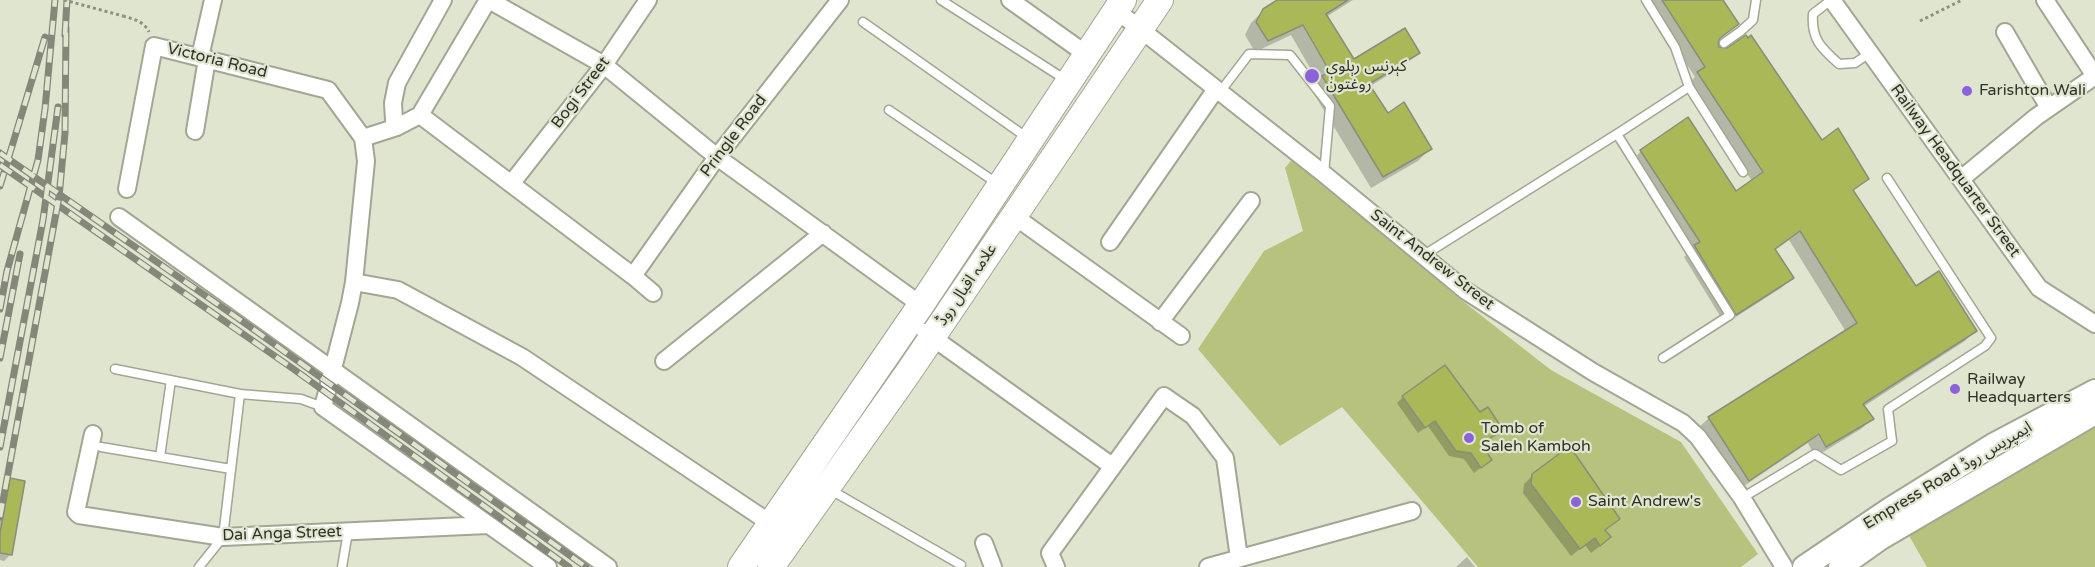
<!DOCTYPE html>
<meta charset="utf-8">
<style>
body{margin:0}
canvas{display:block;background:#e0e5cf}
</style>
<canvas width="2095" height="567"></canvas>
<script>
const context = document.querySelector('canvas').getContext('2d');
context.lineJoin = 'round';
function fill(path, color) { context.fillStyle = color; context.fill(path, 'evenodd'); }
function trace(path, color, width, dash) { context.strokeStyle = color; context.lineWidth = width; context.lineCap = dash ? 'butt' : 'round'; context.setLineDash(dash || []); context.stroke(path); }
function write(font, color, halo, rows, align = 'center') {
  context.font = font + ' "Varela Round","Noto Sans Arabic",sans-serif'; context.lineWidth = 4.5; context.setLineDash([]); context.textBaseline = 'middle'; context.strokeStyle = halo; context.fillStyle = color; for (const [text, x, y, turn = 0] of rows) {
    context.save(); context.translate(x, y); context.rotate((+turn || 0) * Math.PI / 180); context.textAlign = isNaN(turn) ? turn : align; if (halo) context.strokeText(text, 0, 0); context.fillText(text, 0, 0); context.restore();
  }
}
const green = new Path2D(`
 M1293,158L1460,299L1551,370L1681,442L1758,554L1741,567H1478L1342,407L1280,446L1198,349L1264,251L1303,231L1285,168Z
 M2095,398V567H1927L1904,527Z`);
const shadow = new Path2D(`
 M1280,0H1353L1326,17L1353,61L1418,53L1406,64L1369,87L1387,115L1430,149L1418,161L1371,188L1311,89L1318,82L1291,35L1255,52L1245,35L1251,23L1264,10Z
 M1644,0H1721L1737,24L1716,42L1718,48L1821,142L1867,179L1852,192L1916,288L1975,330L1965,341L1863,407L1872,419L1861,429L1815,457L1808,443L1738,490L1698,428L1709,418L1846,332L1789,240L1774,251L1792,278L1781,288L1725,324L1684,257L1690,252L1631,162L1641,151L1736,193L1752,181L1687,84L1695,77Z
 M1403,397L1480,414L1501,430L1480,446L1490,460L1474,473L1464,459L1449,456L1428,426L1418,433L1397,403Z
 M1533,475L1618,519L1604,531L1600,546L1591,553L1585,545L1571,556L1523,493L1524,484Z
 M10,479L11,554L4,561L0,560V507L4,486Z
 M1467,557L1475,567H1456Z`);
const building = new Path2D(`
 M1277,0H1348L1326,14L1354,59L1405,28L1420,53L1369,84L1388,113L1404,102L1432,149L1383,177L1322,76L1330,72L1303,25L1268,41L1256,22L1263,9Z
 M1662,0H1723L1739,24L1720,38L1718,43L1719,47L1727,48L1746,35L1748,38L1751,35L1822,140L1838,128L1869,179L1853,190L1916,286L1939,271L1977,331L1863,404L1874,419L1826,447L1819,434L1749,481L1708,417L1857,323L1800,231L1775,249L1794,278L1736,315L1694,245L1700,242L1640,150L1688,117L1736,191L1763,172L1697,72L1705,67Z
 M1445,365L1480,412L1488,407L1503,430L1481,444L1492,460L1481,468L1471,453L1456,451L1435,421L1425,428L1402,396Z
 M1563,451H1573L1620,519L1605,530L1611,537L1600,546L1595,538L1580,549L1531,484L1532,474Z
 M10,478L25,481L12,555L0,553V533Z`);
const path = new Path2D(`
 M123,16C133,19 144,21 149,32
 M1920,21L1962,0`);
const service = new Path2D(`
 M941,0L1066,80
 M1646,0L1675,47L1689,87L1743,172
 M1831,0L1813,14C1811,39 1821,48 1839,64L1855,63L1870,53
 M863,22L1029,139
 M1724,43L1741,31L1753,20L1756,0
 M1220,92L1249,54L1290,55L1330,106L1324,174
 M889,110L998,184
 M1617,134L1730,315L1663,358
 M1424,255L1617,134L1689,87
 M115,369L240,394
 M101,447L231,469
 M160,457L171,380
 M829,489L961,565
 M1742,498L1815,454L1841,470L1892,441L1888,409L1985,346L1991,338L1887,178
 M199,567L223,537L240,394L301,399L323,407
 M342,567L348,532`);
const minor = new Path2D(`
 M489,0L604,65L717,157L921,305
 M1010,0L1086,54
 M1832,0L2039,288L2095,324
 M2045,0L2095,76
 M1116,10L1324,174L1466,291L1593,372L1683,423L1698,437L1742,498L1784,567
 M2005,32L2049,108
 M200,57L213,0
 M420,115L488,0
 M397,127L394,120L393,103L397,83L443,0
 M195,131L207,59
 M1961,179L2036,117L2095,76
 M511,184L604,65L648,0
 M127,189L154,46L328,90L363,138
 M1014,216L1181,336
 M119,217L608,567
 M1110,242L1216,89
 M633,276L717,157L840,0
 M354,282L398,290L522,357L770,523
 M1160,322L1251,201
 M925,332L1112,466
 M664,361L823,233
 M93,434L76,512L79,515L223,537L488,525
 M984,543L993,567
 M548,567L323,407L350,303L354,282L366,161L363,138L397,127L420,115L633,276L653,293
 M1056,567L1050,553L1164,396L1193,416L1225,458L1239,558
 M1208,567L1412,511`);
const secondary = new Path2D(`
 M1804,567L1890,509L1993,445L2095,391
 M1840,567L1881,538L2095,413`);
const primary = new Path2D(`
 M741,567L921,305L1123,0
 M771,567L908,373L1160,0`);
const rail = new Path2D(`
 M65,35L67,0
 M0,153L239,319L586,567
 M0,165L292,368L569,567
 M0,186L45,37
 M0,309L7,271L38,160L45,109L55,0
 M0,358L20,254
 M0,447L43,220L58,107
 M0,517L59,197L65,133L66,28`);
const pathBridge = new Path2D(`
 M64,0L123,16`);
const markers = [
 [1312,76,8,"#8b61dc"],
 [1967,91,6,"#8b61dc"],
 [1955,389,6,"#8b61dc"],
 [1469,438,6,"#8b61dc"],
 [1576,502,6,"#8b61dc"]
];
const streetNames = [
 ["Victoria Road",217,61,14],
 ["Bogi Street",581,93,-53],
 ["Pringle Road",734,136,-53],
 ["Railway Headquarter Street",1955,171,54],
 ["Saint Andrew Street",1432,260,38],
 ["علامہ اقبال روڈ",967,285,-56],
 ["Empress Road ایمپریس روڈ",1948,476,-31],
 ["Dai Anga Street",282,534,-2]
];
const poiNames = [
 ["کېرنس رېلوې",1326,67],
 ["روغتون",1326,85],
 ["Farishton Wali",1979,91],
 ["Railway",1967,380],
 ["Headquarters",1967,398],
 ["Tomb of",1481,429],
 ["Saleh Kamboh",1481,447],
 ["Saint Andrew's",1588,502]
];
fill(green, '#b6c27d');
fill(shadow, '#0003');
fill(building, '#aab858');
trace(building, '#8a8e7a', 1.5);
trace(service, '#a2a692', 11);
trace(minor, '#a2a692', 20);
trace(secondary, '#a2a692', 26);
trace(primary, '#a2a692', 28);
trace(path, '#8d9182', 3, [3, 3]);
trace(service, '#fff', 8);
trace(minor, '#fff', 16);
trace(secondary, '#fff', 22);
trace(primary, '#fff', 26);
trace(rail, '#848779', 7);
trace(rail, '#e0e5cf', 4.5, [14]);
trace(pathBridge, '#8d9182', 3, [3, 3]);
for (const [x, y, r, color] of markers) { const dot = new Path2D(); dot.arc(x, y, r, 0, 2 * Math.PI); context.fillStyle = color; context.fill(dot); trace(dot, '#e0e5cf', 2); }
write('16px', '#30322a', '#e0e5cf', streetNames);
write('16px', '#30322a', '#e0e5cf', poiNames, 'left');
</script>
